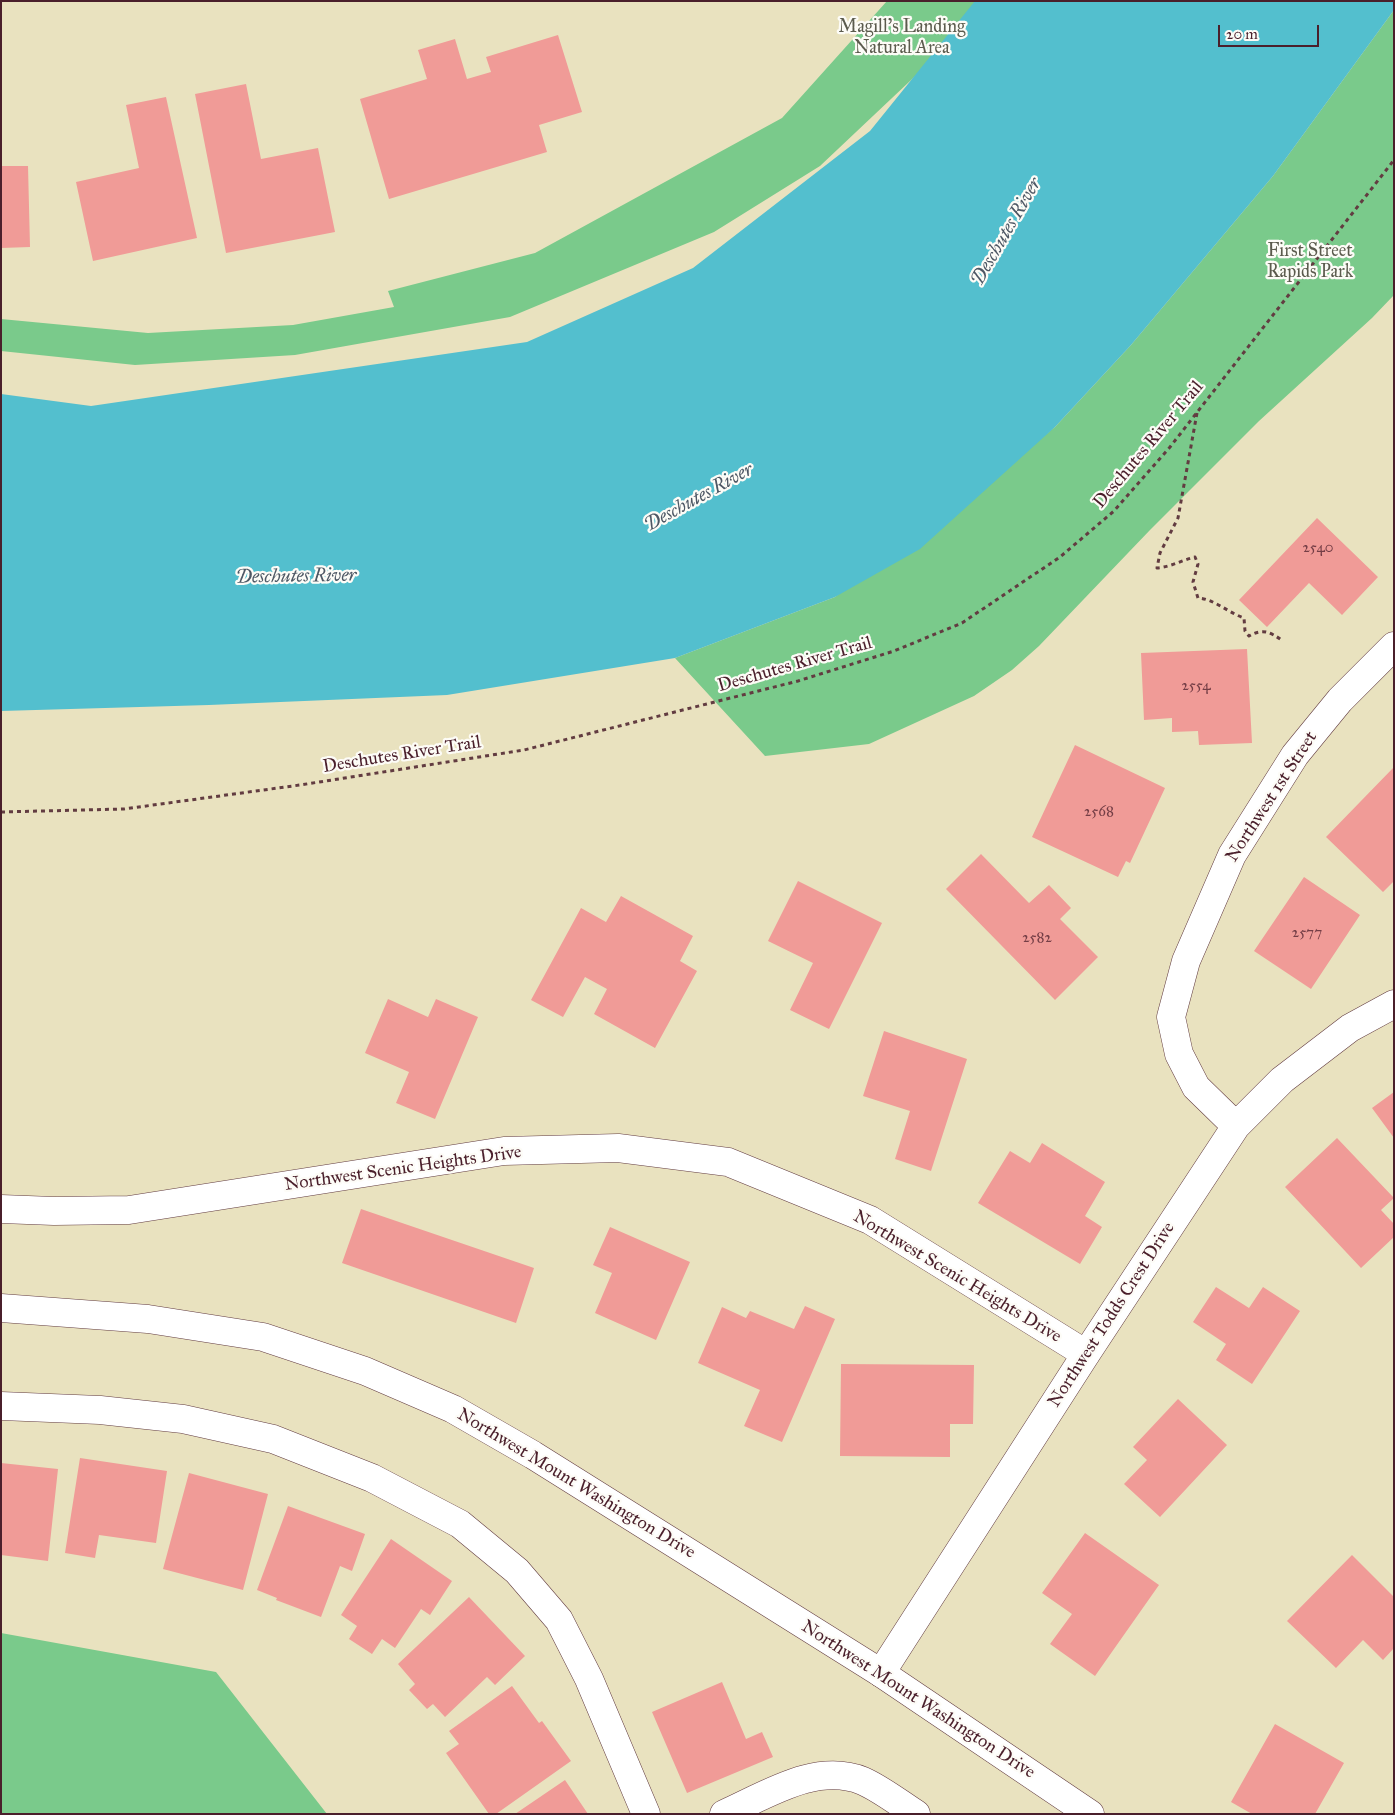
<!DOCTYPE html>
<style>
body{margin:0}
#map{position:relative;width:1395px;height:1815px;overflow:hidden;background:#e9e2bf;font-family:"IM FELL Great Primer",serif}
canvas{display:block}
.frame{position:absolute;inset:0;border:2px solid #4a1f2b;pointer-events:none}
.scale{position:absolute;left:1218px;top:25px;width:101px;height:22px;box-sizing:border-box;border:2px solid #4a1f2b;border-top:0;padding-left:6px;font-size:15px;line-height:18px;white-space:nowrap;color:#4a1f2b;-webkit-text-stroke:4px #fdfcf7;paint-order:stroke}
</style>
<div id="map">
<canvas width="1395" height="1815"></canvas>
<div class="frame"></div>
<div class="scale">20 m</div>
</div>
<script>
const context = document.querySelector('canvas').getContext('2d');
context.lineJoin = 'round';
function fill(path, color) { context.fillStyle = color; context.fill(path, 'evenodd'); }
function trace(path, color, width, dash) { context.strokeStyle = color; context.lineWidth = width; context.lineCap = dash ? 'butt' : 'round'; context.setLineDash(dash || []); context.stroke(path); }
function write(font, color, halo, rows, align = 'center') {
  context.font = font + ' "IM FELL Great Primer",serif'; context.lineWidth = 4.5; context.setLineDash([]); context.textBaseline = 'middle'; context.strokeStyle = halo; context.fillStyle = color; for (const [text, x, y, turn = 0] of rows) {
    context.save(); context.translate(x, y); context.rotate((+turn || 0) * Math.PI / 180); context.textAlign = isNaN(turn) ? turn : align; if (halo) context.strokeText(text, 0, 0); context.fillText(text, 0, 0); context.restore();
  }
}
const green = new Path2D(`
 M887,1H984L963,31L820,166L714,232L510,317L295,355L135,365L1,351V319L148,333L293,325L394,307L388,291L535,253L782,118Z
 M1394,10V295L1372,318L1259,421L1150,530L1039,646L1012,670L974,696L869,744L765,756L675,658L835,597L1055,427L1131,345L1273,176Z
 M1,1633L216,1672L327,1814H1Z`);
const water = new Path2D(`
 M975,1H1394V10L1273,176L1131,345L1055,427L920,549L835,597L675,658L447,695L209,705L1,711V394L91,406L527,342L693,268L870,131Z`);
const building = new Path2D(`
 M558,35L582,112L539,125L547,152L389,199L360,99L427,79L418,50L455,39L467,79L491,72L486,57Z
 M246,84L261,159L318,148L335,232L226,253L195,94Z
 M166,97L197,238L93,261L76,182L139,168L126,105Z
 M1,166H28L30,247L1,248Z
 M1317,518L1378,577L1342,615L1309,583L1267,627L1239,600Z
 M1247,649L1252,743L1199,745L1198,731L1172,732V718L1144,720L1141,653Z
 M1075,745L1165,788L1130,863L1126,861L1118,877L1032,837Z
 M1394,767V881L1383,892L1326,837Z
 M981,854L1029,903L1049,885L1071,908L1060,919L1098,957L1055,1000L946,889Z
 M1304,877L1360,915L1311,989L1254,951Z
 M798,881L882,923L829,1029L790,1010L813,963L768,941Z
 M621,896L693,936L680,961L697,971L655,1048L594,1014L607,989L585,977L563,1017L531,1000L581,908L606,922Z
 M388,999L428,1017L436,999L478,1017L435,1119L396,1103L409,1072L365,1053Z
 M884,1031L967,1059L931,1171L895,1159L910,1111L863,1096Z
 M1394,1092V1138L1372,1108Z
 M1337,1138L1394,1198L1381,1210L1394,1224V1237L1361,1268L1285,1187Z
 M1042,1143L1105,1182L1085,1216L1102,1227L1080,1264L978,1203L1010,1151L1030,1163Z
 M361,1209L534,1268L516,1323L342,1263Z
 M610,1227L690,1262L656,1340L595,1313L612,1273L593,1265Z
 M1216,1287L1249,1308L1263,1287L1300,1311L1252,1384L1216,1360L1226,1344L1193,1322Z
 M805,1306L835,1319L782,1442L744,1426L760,1390L698,1363L722,1307L746,1318L750,1311L794,1329Z
 M841,1364L974,1365L973,1424H950V1457L840,1456Z
 M1178,1399L1227,1445L1160,1517L1124,1484L1147,1460L1133,1447Z
 M80,1458L167,1471L156,1543L99,1535L95,1558L65,1553Z
 M1,1463L58,1469L48,1561L1,1555Z
 M189,1473L268,1494L243,1590L163,1569Z
 M288,1506L365,1534L352,1571L340,1566L321,1617L276,1600L277,1598L257,1590Z
 M1085,1533L1159,1585L1095,1676L1050,1644L1072,1614L1042,1593Z
 M391,1539L452,1581L430,1615L421,1609L395,1648L382,1639L372,1654L349,1639L357,1626L341,1615Z
 M1352,1555L1394,1597V1648L1383,1660L1363,1640L1336,1668L1287,1621Z
 M469,1597L525,1656L495,1685L487,1677L445,1717L433,1704L427,1709L409,1690L415,1684L398,1664Z
 M722,1682L746,1739L762,1732L773,1757L687,1793L652,1712Z
 M512,1686L539,1723L542,1721L571,1761L496,1814H489L446,1753L459,1744L449,1731Z
 M1275,1724L1344,1763L1315,1814H1252L1231,1802Z
 M565,1780L588,1814H515Z`);
const path = new Path2D(`
 M1197,413L1178,518L1160,553L1157,568C1171,567 1182,560 1195,557L1198,564L1193,582L1198,598C1214,599 1227,612 1244,618L1245,631L1249,636C1263,628 1270,632 1283,641
 M1,812L124,809L300,785L524,750L798,681L894,651L962,623L1060,557L1114,511L1170,447L1394,160`);
const minor = new Path2D(`
 M1236,1126L1196,1087L1179,1054L1171,1017L1186,961L1232,855L1295,755L1340,700L1394,646
 M1,1209L54,1211L129,1210L504,1151L618,1148L728,1162L870,1220L1086,1354
 M1,1406L100,1410L183,1419L273,1439L372,1478L460,1524L517,1571L559,1620L589,1679L646,1814
 M881,1673L1086,1354L1236,1126L1282,1080L1350,1028L1394,1004
 M724,1814C767,1795 816,1762 863,1781C881,1789 899,1803 916,1814`);
const secondary = new Path2D(`
 M1,1308L148,1319L263,1337L365,1371L453,1409L533,1455L881,1673L1090,1814`);
const numberNames = [
 ["2540",1318,548],
 ["2554",1196,686],
 ["2568",1099,812],
 ["2577",1307,933],
 ["2582",1037,938]
];
const parkNames = [
 ["Magill's Landing",902,28],
 ["Natural Area",902,49],
 ["First Street",1310,252],
 ["Rapids Park",1310,273]
];
const streetNames = [
 ["Deschutes River Trail",1149,445,-50],
 ["Deschutes River Trail",795,665,-16],
 ["Deschutes River Trail",402,755,-9],
 ["Northwest 1st Street",1272,797,-57],
 ["Northwest Scenic Heights Drive",403,1169,-8],
 ["Northwest Scenic Heights Drive",957,1277,31],
 ["Northwest Todds Crest Drive",1112,1315,-57],
 ["Northwest Mount Washington Drive",576,1484,31],
 ["Northwest Mount Washington Drive",918,1700,33]
];
const waterNames = [
 ["Deschutes River",1007,232,-60],
 ["Deschutes River",699,498,-29],
 ["Deschutes River",296,577,-1]
];
fill(green, '#7aca8b');
fill(water, '#53bfce');
fill(building, '#f09b97');
trace(minor, '#623c41', 29);
trace(secondary, '#623c41', 29);
trace(path, '#623c41', 3, [4, 4]);
trace(minor, '#fff', 28);
trace(secondary, '#fff', 28);
write('15px', '#743e46', null, numberNames);
write('18px', '#5b5b4d', '#fdfcf7', parkNames);
write('18px', '#4a1f2b', '#fdfcf7', streetNames);
write('italic 19px', '#4d5764', '#fdfcf7', waterNames);
</script>
